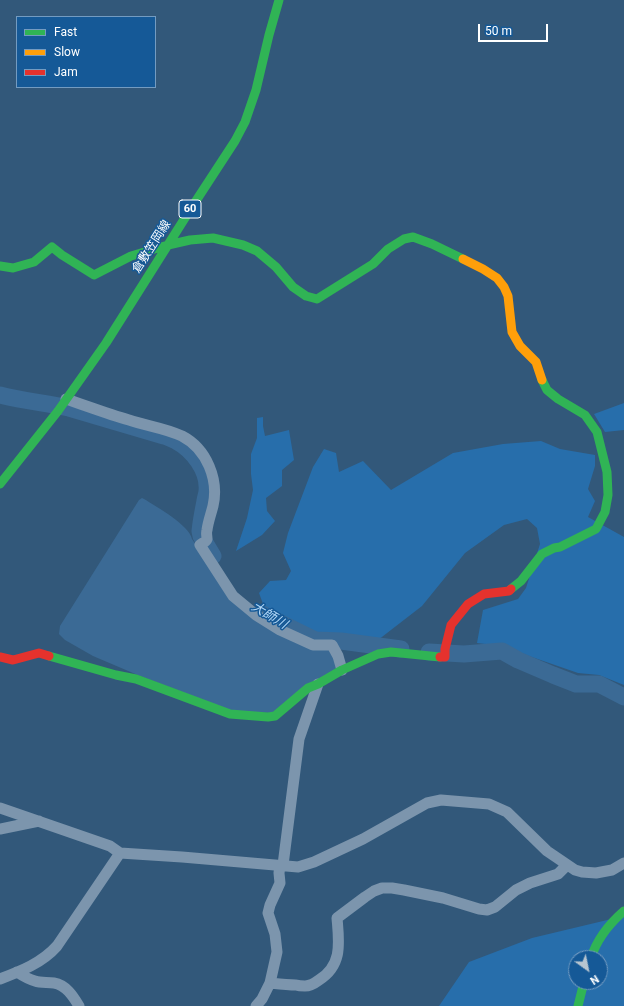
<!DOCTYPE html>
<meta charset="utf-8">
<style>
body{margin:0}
#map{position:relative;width:624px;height:1006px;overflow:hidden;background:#32587a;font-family:Roboto,sans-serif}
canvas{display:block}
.legend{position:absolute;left:16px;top:16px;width:140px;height:72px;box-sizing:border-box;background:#155997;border:1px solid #739bc1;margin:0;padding:5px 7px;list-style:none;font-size:12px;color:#fff}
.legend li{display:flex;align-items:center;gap:8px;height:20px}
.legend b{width:20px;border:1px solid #739bc1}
.north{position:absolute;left:568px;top:950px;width:40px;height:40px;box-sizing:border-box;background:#155997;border:1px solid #739bc1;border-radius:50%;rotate:147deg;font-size:11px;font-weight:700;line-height:16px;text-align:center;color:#fff}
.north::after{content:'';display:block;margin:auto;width:14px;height:18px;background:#b7c5d0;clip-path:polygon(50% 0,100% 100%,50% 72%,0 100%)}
.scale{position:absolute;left:478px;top:24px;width:70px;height:18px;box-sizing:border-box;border:2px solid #fff;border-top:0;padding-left:5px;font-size:12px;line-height:14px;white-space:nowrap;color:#fff;-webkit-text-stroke:3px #155997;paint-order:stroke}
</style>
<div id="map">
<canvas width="624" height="1006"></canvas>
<ul class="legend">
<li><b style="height:5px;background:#30b455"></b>Fast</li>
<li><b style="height:5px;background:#ff9f0a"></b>Slow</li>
<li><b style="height:5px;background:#e5322d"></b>Jam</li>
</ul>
<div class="north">N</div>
<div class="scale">50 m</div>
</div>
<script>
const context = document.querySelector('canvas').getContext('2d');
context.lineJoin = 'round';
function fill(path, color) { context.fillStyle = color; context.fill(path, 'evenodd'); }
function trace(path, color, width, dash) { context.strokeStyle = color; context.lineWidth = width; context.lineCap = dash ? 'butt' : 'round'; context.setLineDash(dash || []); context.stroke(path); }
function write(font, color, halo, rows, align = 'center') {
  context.font = font + ' Roboto,"Noto Sans JP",sans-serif'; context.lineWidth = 3; context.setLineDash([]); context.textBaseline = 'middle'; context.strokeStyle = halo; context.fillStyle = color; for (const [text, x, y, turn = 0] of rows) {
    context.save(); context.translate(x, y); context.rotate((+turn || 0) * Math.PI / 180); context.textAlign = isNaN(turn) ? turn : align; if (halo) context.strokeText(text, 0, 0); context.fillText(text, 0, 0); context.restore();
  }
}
const green = new Path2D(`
 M624,403V430L605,432L594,414Z
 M263,417V426L265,436L289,430L294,460L282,470V486L266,498L267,511L275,521L262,535L236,551L247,518L253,490L251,474V454L257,438V418Z
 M541,441L560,449L595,455V466L588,489L595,501L588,517L624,537V685L599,675L578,673L526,655L502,646L477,643L483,610L518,599L526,588L540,544L537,528L527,519L504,525L465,553L422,606L378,640L317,636L266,612L259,593L270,581L286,580L291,571L283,553L288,533L313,467L324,449L336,453L339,472L363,461L391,490L453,453L503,444Z
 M624,916V1006H439L469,962L532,938ZM576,958H600V982H576Z`);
const water = new Path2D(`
 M142,498L144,499C157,507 189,525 192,539L230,596L242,609L330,650L339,668L273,713L235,712L140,676L93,656L65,640L59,634L60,626L139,500Z`);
const river = new Path2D(`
 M0,395C23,401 46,403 69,408L164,436C168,437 172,439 176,441C193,450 209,471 207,491C207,494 205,498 205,501C203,511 201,521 200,531L201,536L213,556
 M262,614L315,640L341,641L401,649
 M429,652L464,654L502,651L518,660L553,675L576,684H599L624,697`);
const street = new Path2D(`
 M66,399C87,406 108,414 129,420C147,426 165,428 182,436C207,449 219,480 213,506C211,514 208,522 207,530C206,533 207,536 207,539C206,542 202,543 200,545L233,596L256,615L280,630L313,645H332L338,656L342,670
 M0,808L110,846L120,853L182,857L298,867L314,862L363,839L427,803L441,800L489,804L507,812L547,851L575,870L582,872L596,873L612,870L624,863
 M0,829L39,821
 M280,865L279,873L280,883L270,905L268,913L275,934L277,952L270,983C279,984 287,985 296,985C299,986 302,986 305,986C310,986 315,983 319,980C343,965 339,942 337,918L365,897L374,891L382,888H392L404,890L443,898L479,909L487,910L495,907L516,890L530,883L558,874L567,865
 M283,865L299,739L318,684
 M17,972C23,976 28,979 35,981C41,983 47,982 54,983C66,985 73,996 79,1006
 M0,979C21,971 42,963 57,946L120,853
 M256,1006L262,999L270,983`);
const fast = new Path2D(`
 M0,266L13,268L34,262L52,247L62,255L94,275L131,256L168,245L190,240L213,238L243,245L257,251L276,267L293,287L306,296L317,299L373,264L388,249L404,239L413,237L432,244L463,259
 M0,484L58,411L106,343L190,210L235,141L245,122L256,90L269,35L279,0
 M511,589L521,581L542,554L554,548L560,547L596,529L605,512L608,495L607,472L597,432L585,415L558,399L547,390L542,380
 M49,656L116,675L136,679L230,714L268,717L275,716L308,688L318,684L342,670L378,654L391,652L440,657
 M591,958C597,939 609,924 624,911
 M578,1006L584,982`);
const slow = new Path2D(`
 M463,259L483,269L497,278L504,287L508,296L512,332L520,346L536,362L542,380`);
const jam = new Path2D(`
 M0,657L13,660L39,653L49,656
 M440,657H445V649L451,625L468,604L484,594L509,591L511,589`);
const shields = [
 [190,209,22]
];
const shieldNames = [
 ["60",190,209]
];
const streetNames = [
 ["倉敷笠岡線",152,247,-57]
];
const waterNames = [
 ["大師川",269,616,31]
];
fill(green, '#276eab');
fill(water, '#3b6a95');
trace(river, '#3b6a95', 17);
trace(street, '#7c95ad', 11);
trace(fast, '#30b455', 9);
trace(slow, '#ff9f0a', 9);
trace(jam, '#e5322d', 9);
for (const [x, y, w] of shields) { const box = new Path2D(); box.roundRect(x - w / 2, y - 9, w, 18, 3); context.fillStyle = '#155997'; context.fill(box); trace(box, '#fff', 1); }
write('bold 11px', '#fff', null, shieldNames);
write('12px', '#fff', '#155997', streetNames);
write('italic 13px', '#b4d9f8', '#155997', waterNames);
</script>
